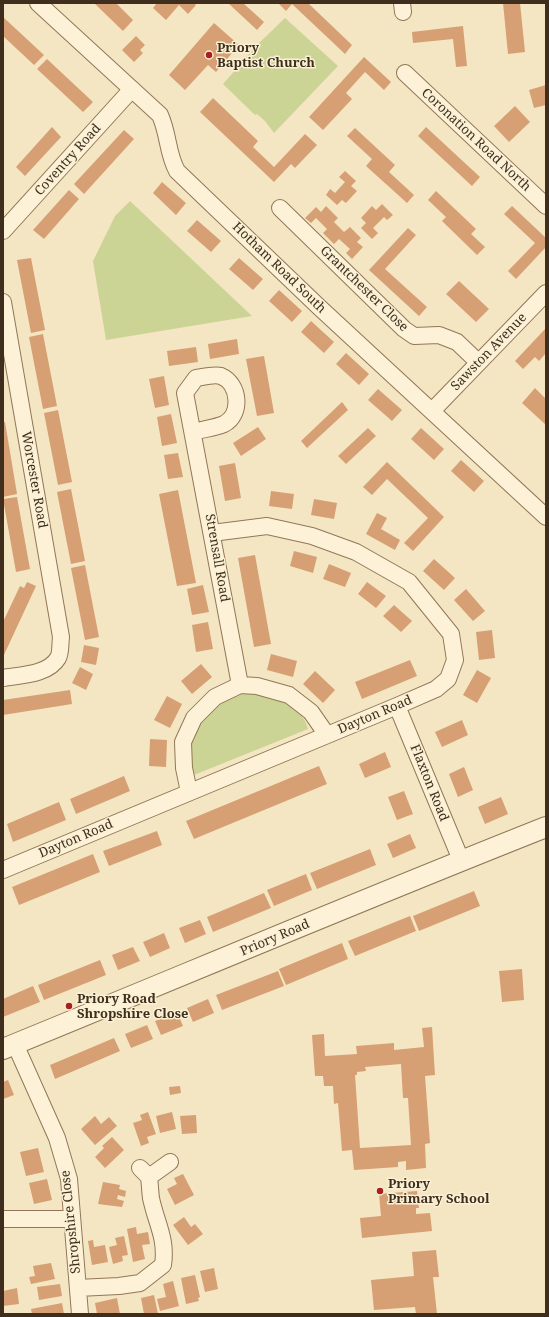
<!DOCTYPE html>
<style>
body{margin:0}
#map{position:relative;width:549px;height:1317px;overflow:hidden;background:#f4e6c3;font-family:"Noto Serif",serif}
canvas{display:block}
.frame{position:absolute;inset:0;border:4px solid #3f2e1d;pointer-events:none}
</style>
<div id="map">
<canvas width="549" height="1317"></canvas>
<div class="frame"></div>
</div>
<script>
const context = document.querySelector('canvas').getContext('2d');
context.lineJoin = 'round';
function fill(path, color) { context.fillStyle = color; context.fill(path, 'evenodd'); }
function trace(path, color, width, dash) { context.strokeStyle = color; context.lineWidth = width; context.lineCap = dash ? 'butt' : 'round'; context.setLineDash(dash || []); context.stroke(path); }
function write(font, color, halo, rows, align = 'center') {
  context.font = font + ' "Noto Serif",serif'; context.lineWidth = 3; context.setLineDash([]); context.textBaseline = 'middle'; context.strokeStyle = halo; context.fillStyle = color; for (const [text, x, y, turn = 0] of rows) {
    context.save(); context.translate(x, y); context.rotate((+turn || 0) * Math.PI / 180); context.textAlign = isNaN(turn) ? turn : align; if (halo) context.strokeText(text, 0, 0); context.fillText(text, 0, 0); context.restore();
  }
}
const green = new Path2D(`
 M285,18L338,66L274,133L265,121L257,114L255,115L223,84L258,44Z
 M130,201L252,316L106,340L93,261L115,216Z
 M244,693C267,695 302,702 308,729L194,775C178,740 211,701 244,693Z`);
const building = new Path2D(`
 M94,3H116L133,20L123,31Z
 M157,3H194L196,5L188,14L179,5L166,20L153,8Z
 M228,3H243L264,22L257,30Z
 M278,3H308L352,45L345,54L292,4L286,11Z
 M503,3H520L525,52L508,54Z
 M3,17L44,55L34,65L3,36Z
 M214,23L239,45L216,72L208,65L185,90L169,75Z
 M463,26L467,66L456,67L453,39L413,43L412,32Z
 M136,36L145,45L140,50L143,53L134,62L122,50Z
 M364,57L391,82L384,90L365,72L346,93L352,99L323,130L309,117Z
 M47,59L93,102L83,112L37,69Z
 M546,85V105L534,108L529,90Z
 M213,98L258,141L253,147L274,167L305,134L317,145L295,168L291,164L274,182L200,112Z
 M515,106L530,122L509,142L494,126Z
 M52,127L61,137L25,176L16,167Z
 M426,127L480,177L472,186L418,136Z
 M355,128L395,165L389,172L414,195L407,203L366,166L372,159L347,136Z
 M124,130L134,139L84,194L74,184Z
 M345,171L356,181L351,186L357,191L346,203L342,200L337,205L326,195L330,189L335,193L345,182L339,177Z
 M162,182L186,203L176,215L153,193Z
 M69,190L79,199L44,239L33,230Z
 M436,191L476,229L471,234L485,247L477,255L442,221L446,217L428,200Z
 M382,204L393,215L387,220L384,217L373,228L378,233L372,239L361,228L366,223L361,218L372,206L376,210Z
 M326,206L338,218L334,222L344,232L350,227L361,238L357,242L363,247L352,259L346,253L350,249L339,239L334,244L323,233L327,229L316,218L311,223L305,218L316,207L321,212Z
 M512,206L546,238V247L516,279L508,271L535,243L504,214Z
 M197,220L221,241L211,252L187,231Z
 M408,228L416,235L385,269L427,307L419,316L369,270Z
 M31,258L45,330L31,333L17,260Z
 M239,258L263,279L253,290L229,269Z
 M459,281L489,309L476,322L446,294Z
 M279,290L302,311L292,322L269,301Z
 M311,321L334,342L324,353L301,332Z
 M546,328V353L539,361L535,357L523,369L515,361Z
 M43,334L57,406L43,409L29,337Z
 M237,339L239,354L210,359L208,344Z
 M196,347L198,362L169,366L167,351Z
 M346,353L369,374L359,385L336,364Z
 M264,356L274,413L257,416L246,359Z
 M164,376L169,405L155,408L149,379Z
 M535,388L546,399V425L522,403Z
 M378,389L402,410L392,421L368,400Z
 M342,402L348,410L307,448L301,441Z
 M58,410L72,482L58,485L44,413Z
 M171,414L177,443L162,446L157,417Z
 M3,422H5L17,494L3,497Z
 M258,427L266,439L241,456L233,443Z
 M368,428L376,436L346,464L338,456Z
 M421,428L444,449L434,460L411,439Z
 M178,453L183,477L168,479L164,455Z
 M461,460L484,481L474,492L451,471Z
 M387,462L444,517L413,551L404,543L428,518L387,479L372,495L363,487Z
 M235,463L241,498L225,501L219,466Z
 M71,489L85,561L71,564L57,492Z
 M178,490L196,583L177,586L159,494Z
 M271,491L294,494L292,509L269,506Z
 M17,497L30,569L16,572L3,499Z
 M314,499L337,503L334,519L311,515Z
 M377,513L387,518L381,529L400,540L395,550L366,534Z
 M294,551L317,557L313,573L290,566Z
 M255,555L271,644L254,647L238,558Z
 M434,559L455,578L444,590L423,571Z
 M329,564L351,573L345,587L323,579Z
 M85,565L99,637L85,640L71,568Z
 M27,582L36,586L3,657V622L20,586L24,588Z
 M367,582L386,596L376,608L358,594Z
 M203,585L209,612L192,615L187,589Z
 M466,589L485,611L473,621L454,600Z
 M394,605L412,621L401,632L383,616Z
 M208,622L213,649L196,652L192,625Z
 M492,630L495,658L479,660L476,632Z
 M84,645L99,648L96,665L81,662Z
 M271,654L297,661L293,677L267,670Z
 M410,660L417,676L362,699L355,682Z
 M201,664L212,677L192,694L181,681Z
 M80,667L93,674L86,690L72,683Z
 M477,670L491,678L477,703L463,695Z
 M315,671L335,690L323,703L303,684Z
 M70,690L72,704L3,715V700Z
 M167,696L182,704L170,728L154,720Z
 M462,720L468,735L442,747L435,732Z
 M150,739L167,740L166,767L149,766Z
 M385,752L391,767L365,778L359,764Z
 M319,766L327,784L194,839L186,821Z
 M464,767L473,790L458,797L449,774Z
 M124,776L130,791L76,814L70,799Z
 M404,791L413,814L397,820L388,797Z
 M501,797L508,814L485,824L478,807Z
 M59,802L66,820L13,842L7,824Z
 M157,831L162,845L109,866L103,851Z
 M410,834L416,848L393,858L387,844Z
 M370,849L376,865L317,889L310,873Z
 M93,854L100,872L19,905L12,887Z
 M306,874L312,890L274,906L267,890Z
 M474,891L480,906L419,931L413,916Z
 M264,893L271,908L213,932L207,917Z
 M410,916L416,931L355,956L348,941Z
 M200,920L206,934L185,943L179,928Z
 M164,933L170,948L150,957L143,942Z
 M342,943L348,959L286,985L279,969Z
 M133,947L140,961L118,970L112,955Z
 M100,960L106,975L44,1000L38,985Z
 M522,969L524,1000L502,1002L499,971Z
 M278,971L284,986L222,1010L216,995Z
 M33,986L40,1002L3,1017V999Z
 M208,999L214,1013L193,1022L187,1008Z
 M177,1012L183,1026L161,1035L155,1021Z
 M147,1025L153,1039L131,1048L125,1034Z
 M432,1027L435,1075L425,1076L430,1143L425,1144L426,1168L406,1170V1161L398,1162V1167L354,1170L352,1150L342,1151L338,1103L334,1104L333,1086H324L323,1076H315L312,1035L324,1034L325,1056L357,1054L356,1046L394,1043V1050L424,1047L422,1028ZM401,1064L403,1098H408L411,1145L360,1148L355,1075H357V1072L366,1071L365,1067Z
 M114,1038L120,1051L55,1079L50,1065Z
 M8,1080L14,1095L3,1099V1082Z
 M180,1086L181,1093L170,1095L169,1087Z
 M148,1112L156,1134L147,1137L149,1143L141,1146L133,1123L142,1120L140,1115Z
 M172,1112L176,1129L160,1133L156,1116Z
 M196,1115L197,1133L182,1134L180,1116Z
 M95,1116L101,1124L109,1117L117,1126L95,1145L81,1129Z
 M112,1137L124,1150L105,1168L95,1157L104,1148L102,1146Z
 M38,1148L44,1172L26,1176L20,1152Z
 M183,1174L194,1195L175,1205L167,1189L177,1184L174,1178Z
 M47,1179L52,1200L34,1204L29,1183Z
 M103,1182L120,1185L119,1189L126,1191L125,1197L118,1195L117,1199L124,1201L122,1207L98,1204Z
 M417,1191L419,1208H416V1214L430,1213L432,1231L362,1238L360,1218L381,1216L379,1194Z
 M184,1217L191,1227L195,1224L203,1234L188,1245L173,1225Z
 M136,1227L137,1234L148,1232L150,1244L142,1245L145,1259L133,1262L127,1229Z
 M124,1236L128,1255L122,1256L123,1261L113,1264L109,1247L117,1245L115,1238Z
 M93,1240L94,1247L105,1245L108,1262L92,1265L88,1241Z
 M436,1250L439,1277H433L437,1314H416L415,1307L374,1310L371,1280L414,1276L412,1252Z
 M51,1263L55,1279L31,1284L29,1277L35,1276L33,1266Z
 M214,1268L218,1289L205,1292L200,1271Z
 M195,1275L200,1297L198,1298L199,1301L186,1304L181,1278Z
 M173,1281L179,1306L160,1311L157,1299L166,1297L163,1284Z
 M60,1284L62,1296L39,1300L37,1287Z
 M17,1288L19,1304L3,1306V1291Z
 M154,1295L158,1314H144L141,1298Z
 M117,1298L120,1314H97L95,1303Z
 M62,1303L64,1314H32L31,1309Z`);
const minor = new Path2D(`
 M38,3L160,115C169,135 167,153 177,171L319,307L546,517
 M402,3L403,12
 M405,73L546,206
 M280,208L404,329L414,336L439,335L457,342L478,362
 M3,231L132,89
 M3,302L61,637C60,644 61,653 58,658C48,675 20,675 3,678
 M432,411L546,293
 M193,432C203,429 215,428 224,424C242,415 240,384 221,376C214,374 203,377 196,378L185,393L240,685
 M397,706L461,860
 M189,792L184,768L183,742L194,718L215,697L240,685L257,686L289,695L311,712L327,735
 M3,870L397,706L436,689L448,679L455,660L451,634L409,582L356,552L312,536L267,526L212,533
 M15,1044L57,1138L69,1179L80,1314
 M140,1168L149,1177L170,1162
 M3,1219H72
 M78,1288L119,1286L140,1283L163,1265C167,1238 156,1223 151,1198C150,1191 150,1184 149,1177`);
const tertiary = new Path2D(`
 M3,1049C184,975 364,899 546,827`);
const markers = [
 [209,55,4,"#a91f1f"],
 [69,1006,4,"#a91f1f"],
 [380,1191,4,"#a91f1f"]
];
const poiNames = [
 ["Priory",217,48],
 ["Baptist Church",217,63],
 ["Priory Road",77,999],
 ["Shropshire Close",77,1014],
 ["Priory",388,1184],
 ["Primary School",388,1199]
];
const streetNames = [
 ["Coronation Road North",476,140,43],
 ["Coventry Road",68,160,-48],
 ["Hotham Road South",279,268,44],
 ["Grantchester Close",364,289,44],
 ["Sawston Avenue",489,352,-46],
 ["Worcester Road",34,480,80],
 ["Strensall Road",217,558,80],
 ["Dayton Road",375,715,-23],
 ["Flaxton Road",429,783,68],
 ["Dayton Road",76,839,-23],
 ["Priory Road",275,938,-23],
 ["Shropshire Close",71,1222,-96]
];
fill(green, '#ccd495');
fill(building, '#d79f74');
trace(minor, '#917757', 18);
trace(tertiary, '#917757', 22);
trace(minor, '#fdf2d8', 16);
trace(tertiary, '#fdf2d8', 20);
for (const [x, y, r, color] of markers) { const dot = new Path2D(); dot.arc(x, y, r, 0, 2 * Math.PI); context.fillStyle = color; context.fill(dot); trace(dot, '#faf0d4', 1.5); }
write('bold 13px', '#3f2e1d', '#faf0d4', poiNames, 'left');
write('13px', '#3f2e1d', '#faf0d4', streetNames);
</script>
